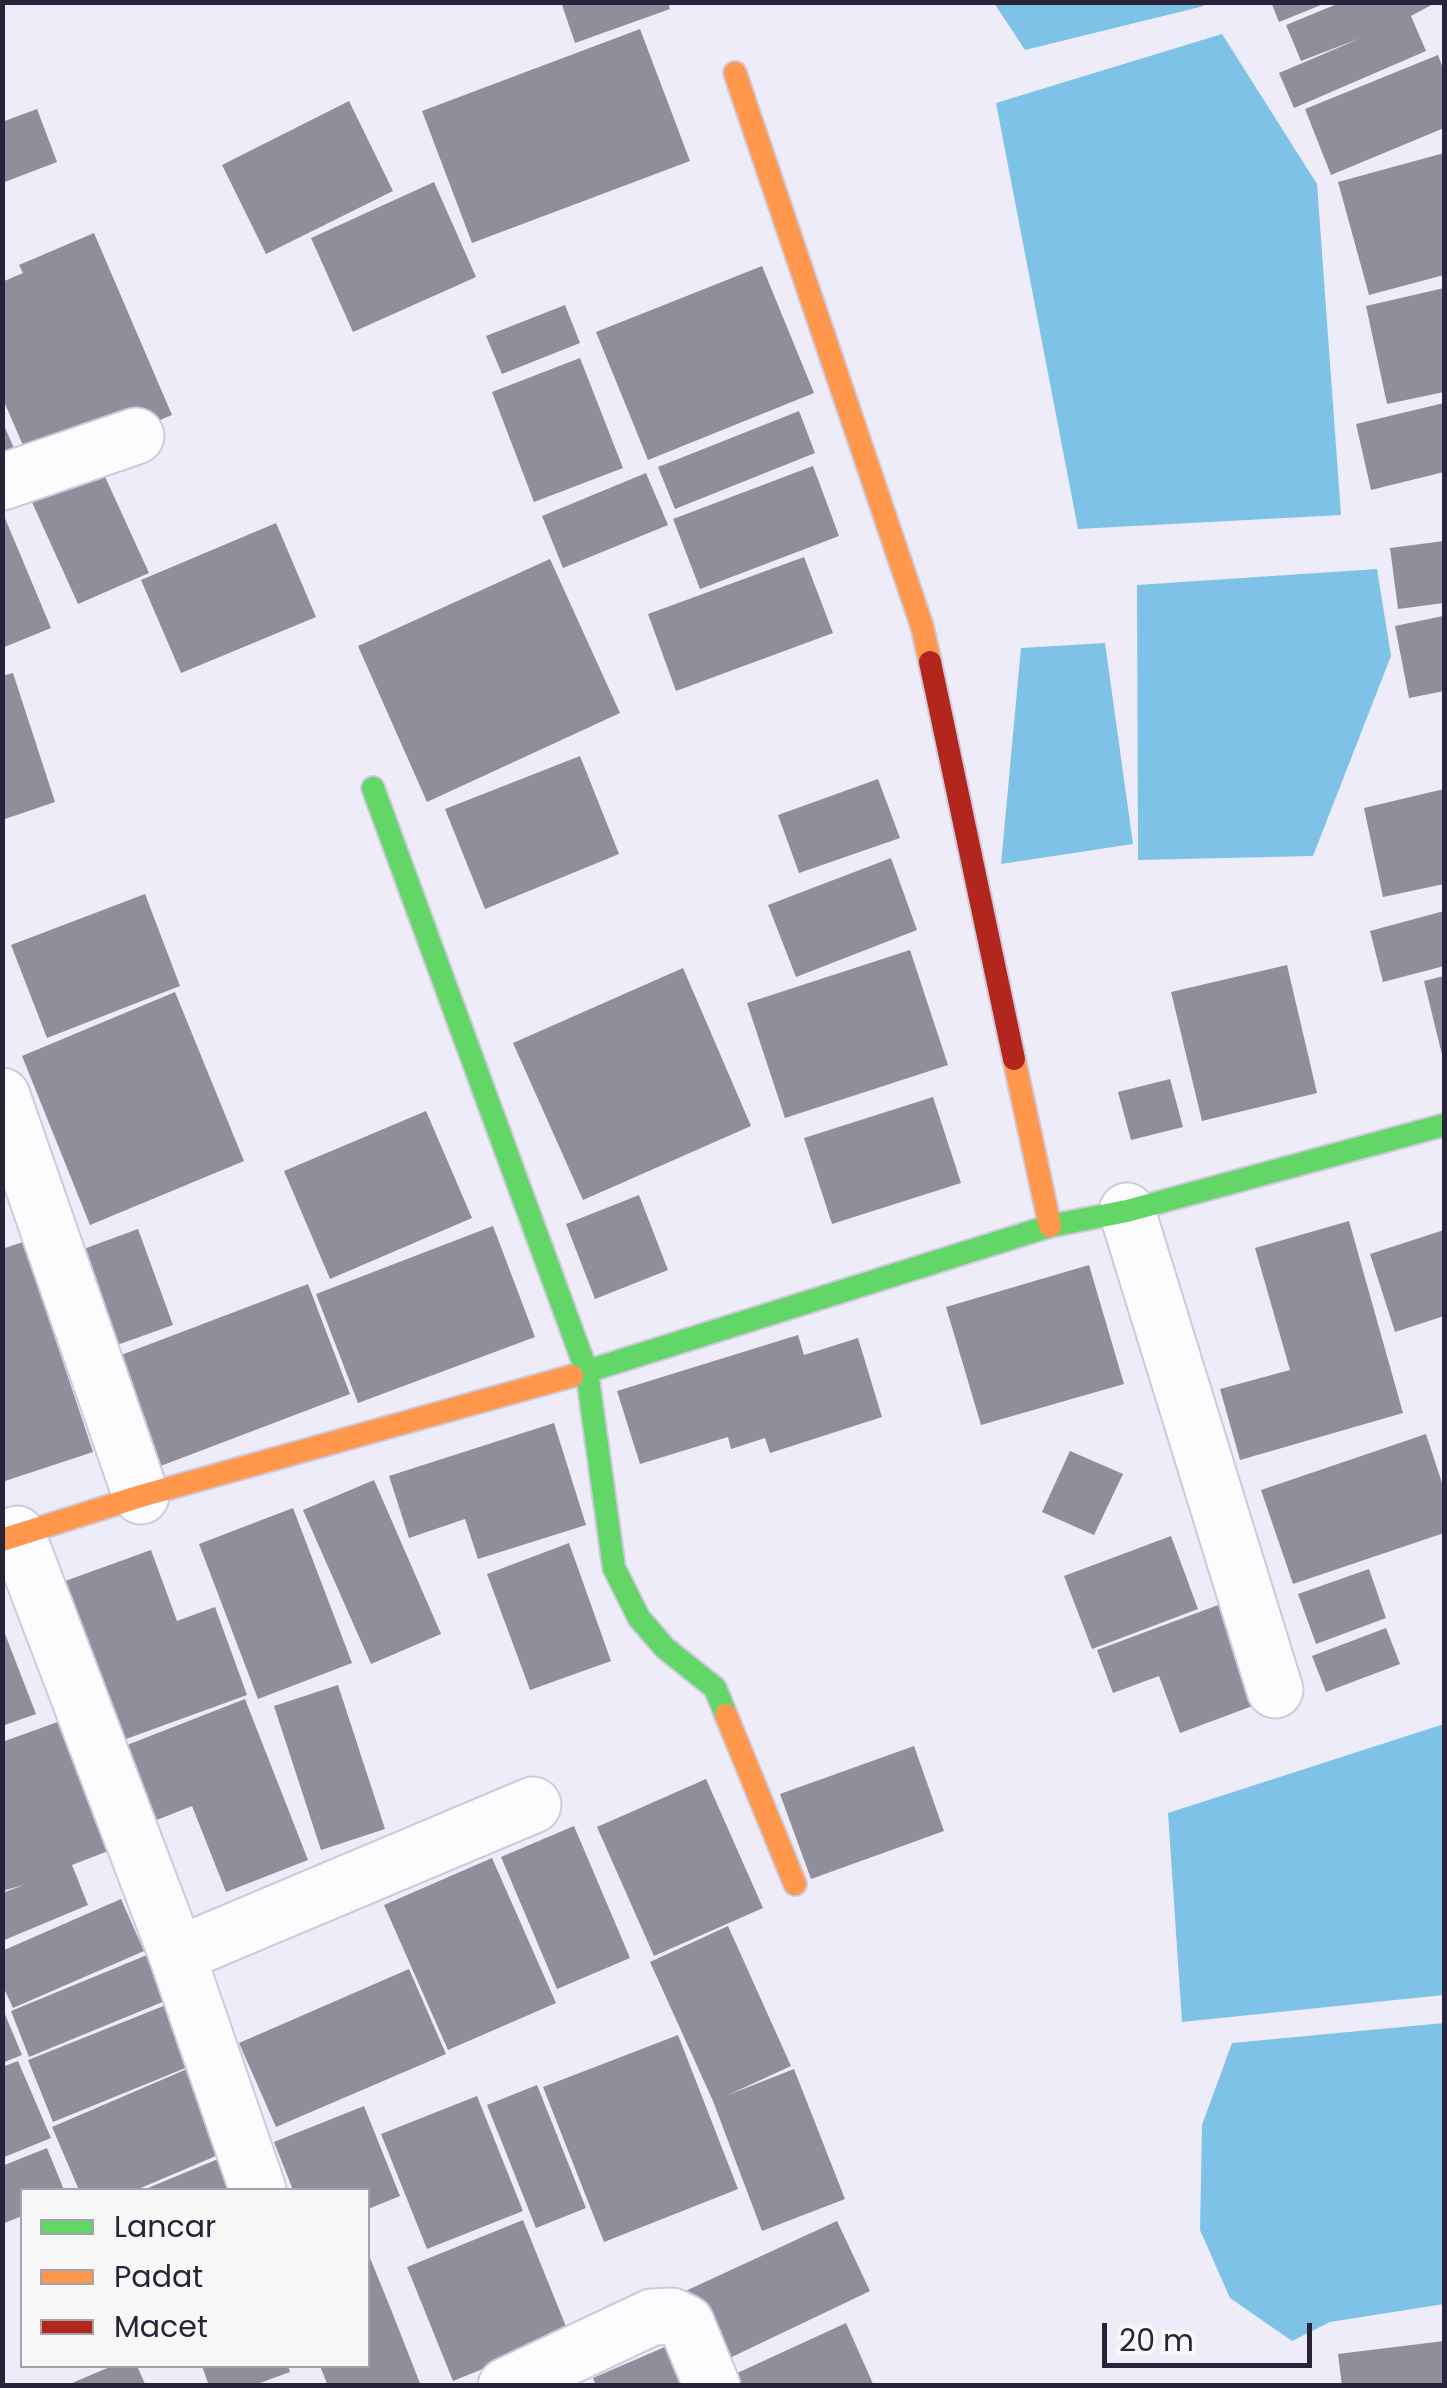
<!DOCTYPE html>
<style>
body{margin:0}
#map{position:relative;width:1447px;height:2388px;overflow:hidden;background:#eeecf8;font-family:Poppins,sans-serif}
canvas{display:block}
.frame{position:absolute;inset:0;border:5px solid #282338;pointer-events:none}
.legend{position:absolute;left:20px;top:2188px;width:350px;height:180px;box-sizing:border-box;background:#f7f7f7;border:2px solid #a4a2ab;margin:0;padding:12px 18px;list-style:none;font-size:30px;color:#282338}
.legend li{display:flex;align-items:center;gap:20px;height:50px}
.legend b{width:50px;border:2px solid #a4a2ab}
.scale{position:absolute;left:1102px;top:2323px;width:210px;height:45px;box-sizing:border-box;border:5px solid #282338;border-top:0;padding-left:12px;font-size:30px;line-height:35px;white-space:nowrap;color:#282338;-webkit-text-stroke:8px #f7f7f7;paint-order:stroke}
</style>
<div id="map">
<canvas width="1447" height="2388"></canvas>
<div class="frame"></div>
<ul class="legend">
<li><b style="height:12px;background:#63d668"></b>Lancar</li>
<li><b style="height:12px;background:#ff974d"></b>Padat</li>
<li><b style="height:12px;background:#b3261e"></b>Macet</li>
</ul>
<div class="scale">20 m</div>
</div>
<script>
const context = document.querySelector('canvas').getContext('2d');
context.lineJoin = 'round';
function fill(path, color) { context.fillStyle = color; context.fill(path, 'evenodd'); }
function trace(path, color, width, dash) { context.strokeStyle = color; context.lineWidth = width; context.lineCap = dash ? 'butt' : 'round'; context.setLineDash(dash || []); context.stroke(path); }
const water = new Path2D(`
 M1202,3L1204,6L1025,50L994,3Z
 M1222,34L1317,184L1341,515L1078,529L996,103Z
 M1377,569L1391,656L1313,856L1138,860L1137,585Z
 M1105,643L1133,844L1001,864L1021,648Z
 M1444,1724V1995L1182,2022L1168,1813Z
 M1444,2023V2304L1330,2322L1292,2341L1230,2298L1200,2230L1202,2125L1232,2043Z`);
const building = new Path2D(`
 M561,2H668L670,9L575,43Z
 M1271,2H1326V3L1279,22Z
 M1342,2H1437L1411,16L1426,51L1294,108L1279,73L1361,38L1301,61L1286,25Z
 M640,29L690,161L472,243L422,111Z
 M1438,55L1444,71V128L1331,175L1305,109Z
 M349,101L393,191L266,254L222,165Z
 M37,109L57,162L2,183V122Z
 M1444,153V275L1369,295L1338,182Z
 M434,182L476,277L353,332L311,238Z
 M94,233L172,415L96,447L29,459L2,397V282L23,273L19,265Z
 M762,266L814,393L648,460L596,332Z
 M1444,288V392L1387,404L1366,306Z
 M565,305L580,343L502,374L486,336Z
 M580,358L623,468L534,502L492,392Z
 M1444,403V472L1371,490L1356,424Z
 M799,411L815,453L675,509L658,467Z
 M2,421L18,457L2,464Z
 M96,457L149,573L78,604L26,489Z
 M813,466L839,536L700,589L673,519Z
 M646,473L668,525L563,568L542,516Z
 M2,511L51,628L2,648Z
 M276,523L316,617L181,673L141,580Z
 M1444,541V603L1398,609L1390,548Z
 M804,557L833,633L676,691L648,614Z
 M550,559L620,713L427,802L358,646Z
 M1443,616L1444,691L1409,698L1395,626Z
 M13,673L55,802L5,819L2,676Z
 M580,756L619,854L485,909L445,809Z
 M878,779L900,838L799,873L778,815Z
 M1444,789V884L1383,897L1364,808Z
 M891,858L917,930L796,977L768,905Z
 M145,894L180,986L47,1038L11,945Z
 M1444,911V966L1383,982L1370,931Z
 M910,950L948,1065L785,1118L747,1003Z
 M1287,965L1317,1093L1202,1121L1171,992Z
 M683,968L751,1126L583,1200L513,1043Z
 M1444,976V1059H1443L1424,981Z
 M175,992L244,1161L90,1225L22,1056Z
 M1170,1079L1183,1127L1131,1140L1118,1092Z
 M933,1097L961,1183L832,1224L804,1138Z
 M426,1111L472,1218L330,1279L284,1171Z
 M639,1195L668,1270L595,1299L566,1224Z
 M1349,1221L1403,1413L1240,1460L1220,1389L1290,1370L1255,1248Z
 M493,1226L535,1337L358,1403L316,1294Z
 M138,1229L173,1325L103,1350L70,1254Z
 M1444,1230V1316L1395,1332L1370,1254Z
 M23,1242L93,1452L2,1482V1249Z
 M1089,1265L1124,1384L981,1425L946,1307Z
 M308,1284L350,1394L150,1470L108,1360Z
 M798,1335L804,1355L858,1338L882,1417L770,1453L765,1438L731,1449L728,1437L640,1464L617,1391Z
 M554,1423L586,1525L478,1559L465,1519L409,1538L389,1476Z
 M1426,1434L1444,1489V1533L1293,1584L1261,1490Z
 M1070,1451L1123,1474L1094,1535L1042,1512Z
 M374,1480L441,1634L371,1664L303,1510Z
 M293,1508L352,1663L258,1699L199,1544Z
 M1171,1536L1198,1609L1092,1649L1064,1576Z
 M569,1543L611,1661L530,1690L487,1574Z
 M151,1550L177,1621L215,1607L247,1695L115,1743L57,1584Z
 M1369,1569L1386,1618L1316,1644L1298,1594Z
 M1229,1601L1266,1701L1180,1733L1159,1676L1113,1693L1097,1650Z
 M2,1626L36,1714L2,1726Z
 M1386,1628L1400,1664L1326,1692L1312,1656Z
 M338,1685L385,1829L321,1850L274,1706Z
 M245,1699L308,1860L226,1892L192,1806L139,1827L109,1752Z
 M66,1719L116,1848L72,1865L88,1905L2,1941V1893L24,1885L2,1891V1742Z
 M914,1746L944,1831L811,1879L780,1794Z
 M706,1779L763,1908L654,1956L597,1827Z
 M574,1826L630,1958L557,1989L501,1857Z
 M492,1858L556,2003L448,2050L384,1905Z
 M121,1899L144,1951L13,2008L2,1984V1951Z
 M728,1926L791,2066L728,2095L794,2069L845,2199L762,2231L713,2101L650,1962Z
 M147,1955L165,2001L29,2057L11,2011Z
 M409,1969L446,2054L276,2127L239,2043Z
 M186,1997L210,2058L53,2122L28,2060Z
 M2,2007L22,2055L2,2063Z
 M678,2035L738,2189L604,2242L543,2087Z
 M18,2061L51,2138L2,2158V2067Z
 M194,2066L230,2150L136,2190H79L52,2127Z
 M537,2085L586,2208L536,2228L487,2105Z
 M477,2096L523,2211L427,2249L381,2134Z
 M364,2106L400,2196L368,2209V2190H293L274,2142Z
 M47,2148L64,2190H22V2216L2,2224V2166Z
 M235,2152L250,2190H143Z
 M523,2220L569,2334L453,2381L407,2267Z
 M837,2221L870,2291L713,2366L679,2294Z
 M368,2253L392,2312L421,2386H328L320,2366H368Z
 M846,2323L874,2386H709Z
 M1444,2341V2386H1342L1338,2354Z
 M667,2346L684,2386H596L593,2378Z
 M112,2366H137L146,2386H65Z
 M202,2366H288L290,2372L252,2386H209Z`);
const street = new Path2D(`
 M2,482L136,436
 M2,1096L141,1496
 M1127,1211L1275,1690
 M17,1534L177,1955L258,2190
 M177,1955L533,1805
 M506,2386L652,2317L672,2316L686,2323L712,2386`);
const fast = new Path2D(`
 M373,788L587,1372L614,1568L639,1618L665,1648L715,1688L726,1715
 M572,1376L1050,1226L1127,1211L1444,1125`);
const slow = new Path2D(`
 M735,73L922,626L930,662
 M1014,1059L1050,1226
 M2,1540L141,1496L572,1376
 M726,1715L795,1884`);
const jam = new Path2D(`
 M930,662L1014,1059`);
fill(water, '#7fc2e8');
fill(building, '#918e9c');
trace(street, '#cecadb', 59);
trace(fast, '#cecadb', 26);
trace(slow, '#cecadb', 26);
trace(jam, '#cecadb', 26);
trace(street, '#fcfcfe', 55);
trace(fast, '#63d668', 22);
trace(slow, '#ff974d', 22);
trace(jam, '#b3261e', 22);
</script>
